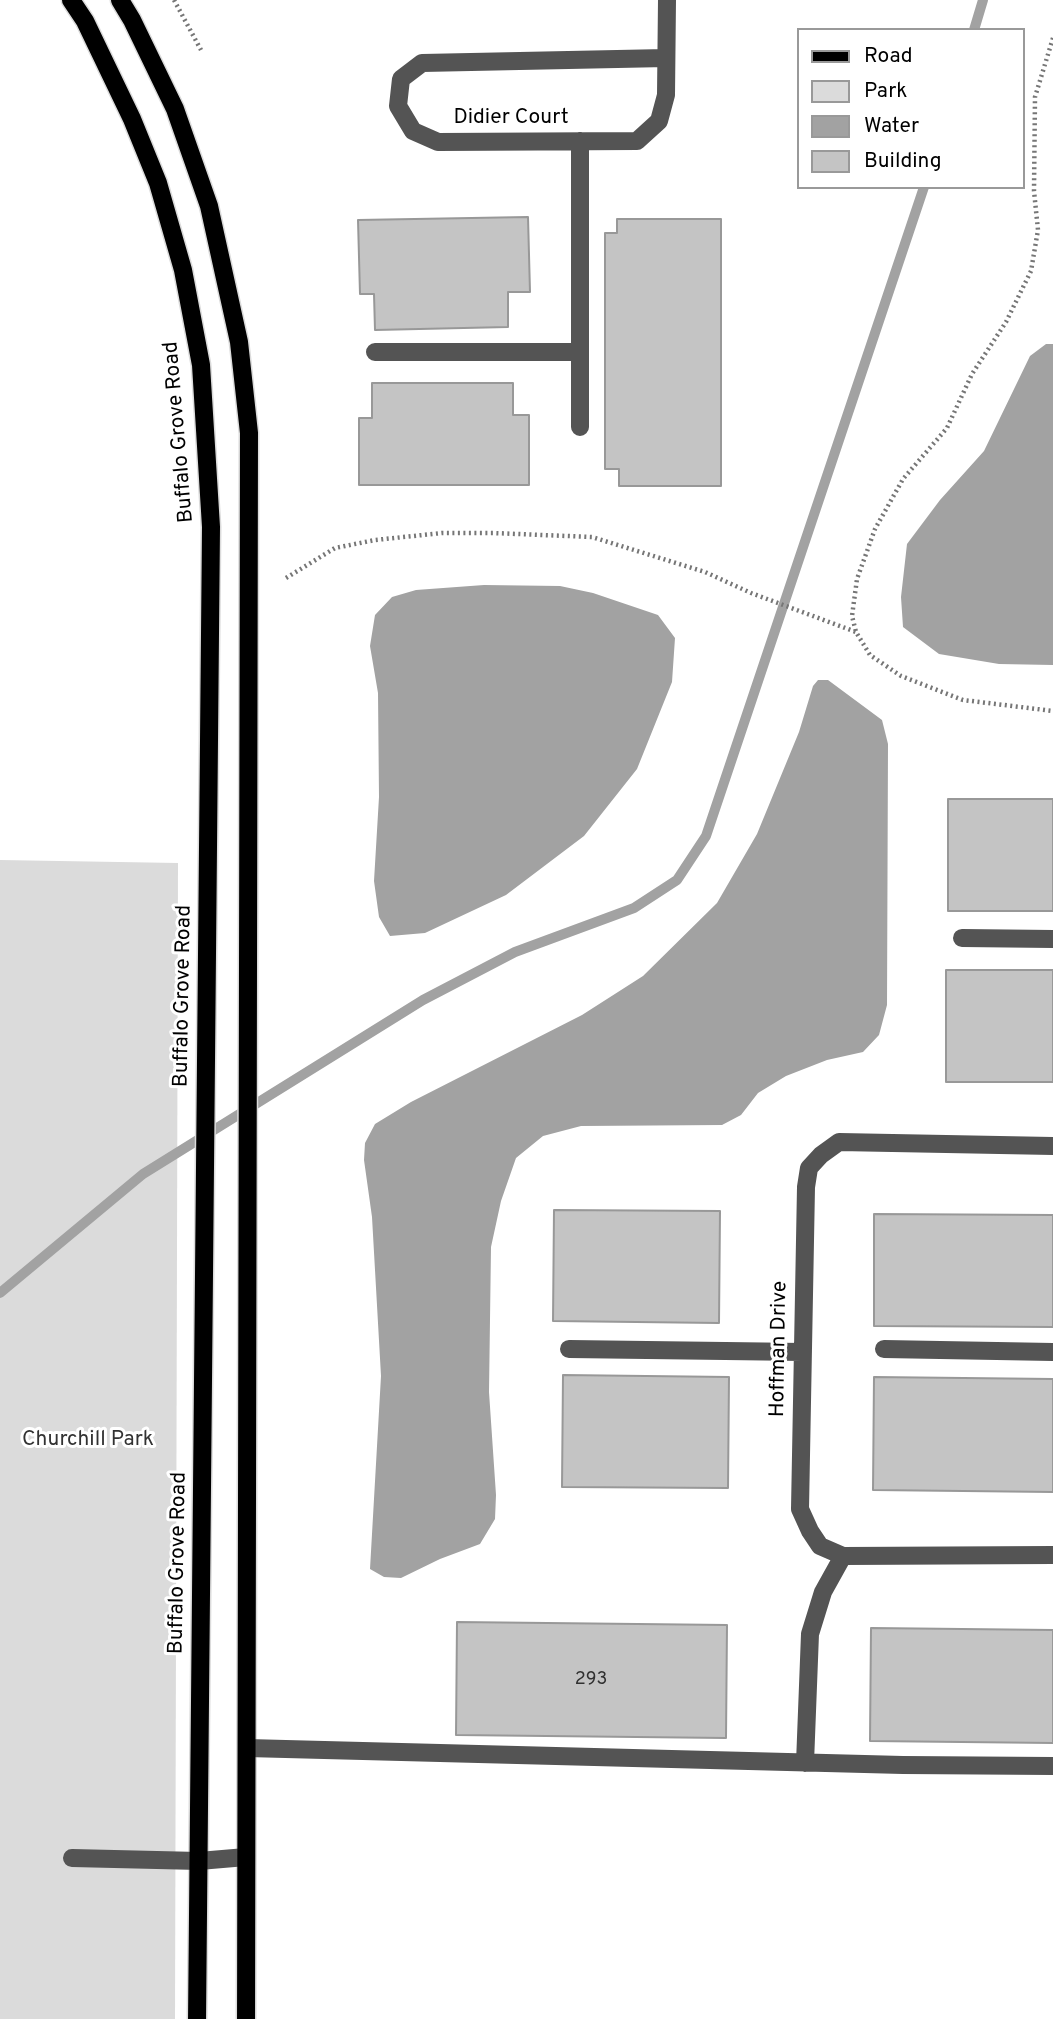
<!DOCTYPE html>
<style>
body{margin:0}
#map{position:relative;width:1053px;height:2019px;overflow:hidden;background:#fff;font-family:Overpass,sans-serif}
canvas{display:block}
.legend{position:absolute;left:797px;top:28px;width:228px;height:161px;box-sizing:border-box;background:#fff;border:2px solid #999;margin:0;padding:9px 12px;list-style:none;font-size:21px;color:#000}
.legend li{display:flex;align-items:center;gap:14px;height:35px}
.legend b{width:35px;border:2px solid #999}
</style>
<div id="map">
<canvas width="1053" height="2019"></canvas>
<ul class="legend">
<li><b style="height:9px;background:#000"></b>Road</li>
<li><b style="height:19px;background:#dbdbdb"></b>Park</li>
<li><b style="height:19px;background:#a2a2a2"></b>Water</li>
<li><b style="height:19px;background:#c4c4c4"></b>Building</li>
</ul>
</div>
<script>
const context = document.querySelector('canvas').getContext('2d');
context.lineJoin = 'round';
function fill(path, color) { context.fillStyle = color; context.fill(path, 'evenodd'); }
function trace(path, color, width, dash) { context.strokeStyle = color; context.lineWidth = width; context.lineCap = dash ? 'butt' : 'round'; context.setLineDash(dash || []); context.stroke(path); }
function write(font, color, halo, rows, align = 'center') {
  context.font = font + ' Overpass,sans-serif'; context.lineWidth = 6; context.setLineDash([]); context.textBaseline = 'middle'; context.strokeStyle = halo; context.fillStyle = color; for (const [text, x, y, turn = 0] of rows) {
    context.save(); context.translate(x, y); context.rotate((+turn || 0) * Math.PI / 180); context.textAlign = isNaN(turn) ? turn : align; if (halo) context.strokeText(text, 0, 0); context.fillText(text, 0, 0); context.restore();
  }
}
const green = new Path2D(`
 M0,860L178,863L175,2019H0Z`);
const water = new Path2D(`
 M1046,344H1053V665L999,664L939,654L903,627L901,597L907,544L940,500L984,451L1030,356Z
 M484,585L560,586L593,593L658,615L675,638L672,682L637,769L584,836L506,895L425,933L390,936L379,917L374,881L379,797L378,693L370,646L375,615L392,597L416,590Z
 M818,680H828L882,720L888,744L887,1005L879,1035L863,1052L827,1060L786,1076L758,1093L741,1115L722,1125L581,1126L543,1136L516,1158L501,1201L491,1247L489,1392L496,1495L495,1519L480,1544L440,1559L401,1578L384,1577L370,1569L381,1376L372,1217L364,1160L365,1143L375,1124L411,1102L582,1015L643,976L717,903L757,834L799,732L813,686Z`);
const stream = new Path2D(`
 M974,30L983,0
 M0,1293L143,1174L423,1000L515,952L634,908L677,880L706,836L924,187`);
const building = new Path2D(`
 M528,217L530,292H508V327L375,330L374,294H360L358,220Z
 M617,219H721V486H619V469H605V233H617Z
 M372,383H513V415H529V485H359V418H372Z
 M948,799H1053V911H948Z
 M946,970H1053V1082H946Z
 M554,1210L720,1211L719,1323L553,1321Z
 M874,1214L1053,1215V1327L874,1326Z
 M563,1375L729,1377L728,1488L562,1487Z
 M874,1377L1053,1379V1492L873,1490Z
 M457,1622L727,1625L726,1738L456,1735Z
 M871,1628L1053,1630V1743L870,1741Z`);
const path = new Path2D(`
 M174,0L201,50
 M1053,38L1035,97L1034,191L1038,230L1031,271L1006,322L972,374L947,428L903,479L875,529L857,579L852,616L856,632L870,655L901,676L963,700L1053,711
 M286,578L335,548L375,540L442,533H493L592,537L705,572L751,593L856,632`);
const minor = new Path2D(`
 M666,58L422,63L401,79L398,106L413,131L438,142L637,141L659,121L666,95L667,0
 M580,141V427
 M375,352H579
 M962,938L1053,939
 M1053,1146L839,1142L821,1155L809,1168L806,1187L800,1509L810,1531L820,1546L843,1556L1053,1555
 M569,1349L803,1352
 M884,1349L1053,1352
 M247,1748L903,1765L1053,1766
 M805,1763L810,1634L823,1592L843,1556
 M72,1858L199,1861L246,1857`);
const major = new Path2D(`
 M71,0L85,21L132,119L158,183L183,270L201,365L211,527L197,2019
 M120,0L132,20L175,109L209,206L239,342L249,433L246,2019`);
const numberNames = [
 ["293",591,1680]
];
const streetNames = [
 ["Didier Court",511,119],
 ["Buffalo Grove Road",180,432,-95],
 ["Buffalo Grove Road",184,996,-89],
 ["Hoffman Drive",780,1349,-89],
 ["Buffalo Grove Road",179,1563,-89]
];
const parkNames = [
 ["Churchill Park",88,1441]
];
fill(green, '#dbdbdb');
fill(water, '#a2a2a2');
trace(stream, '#a2a2a2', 10);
fill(building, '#c4c4c4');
trace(building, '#989898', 2);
trace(major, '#dbdbdb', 21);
trace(path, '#767676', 4.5, [2, 3.5]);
trace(minor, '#545454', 18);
trace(major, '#000', 18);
write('18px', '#313131', null, numberNames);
write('21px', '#000', '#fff', streetNames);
write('21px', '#323232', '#fff', parkNames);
</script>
